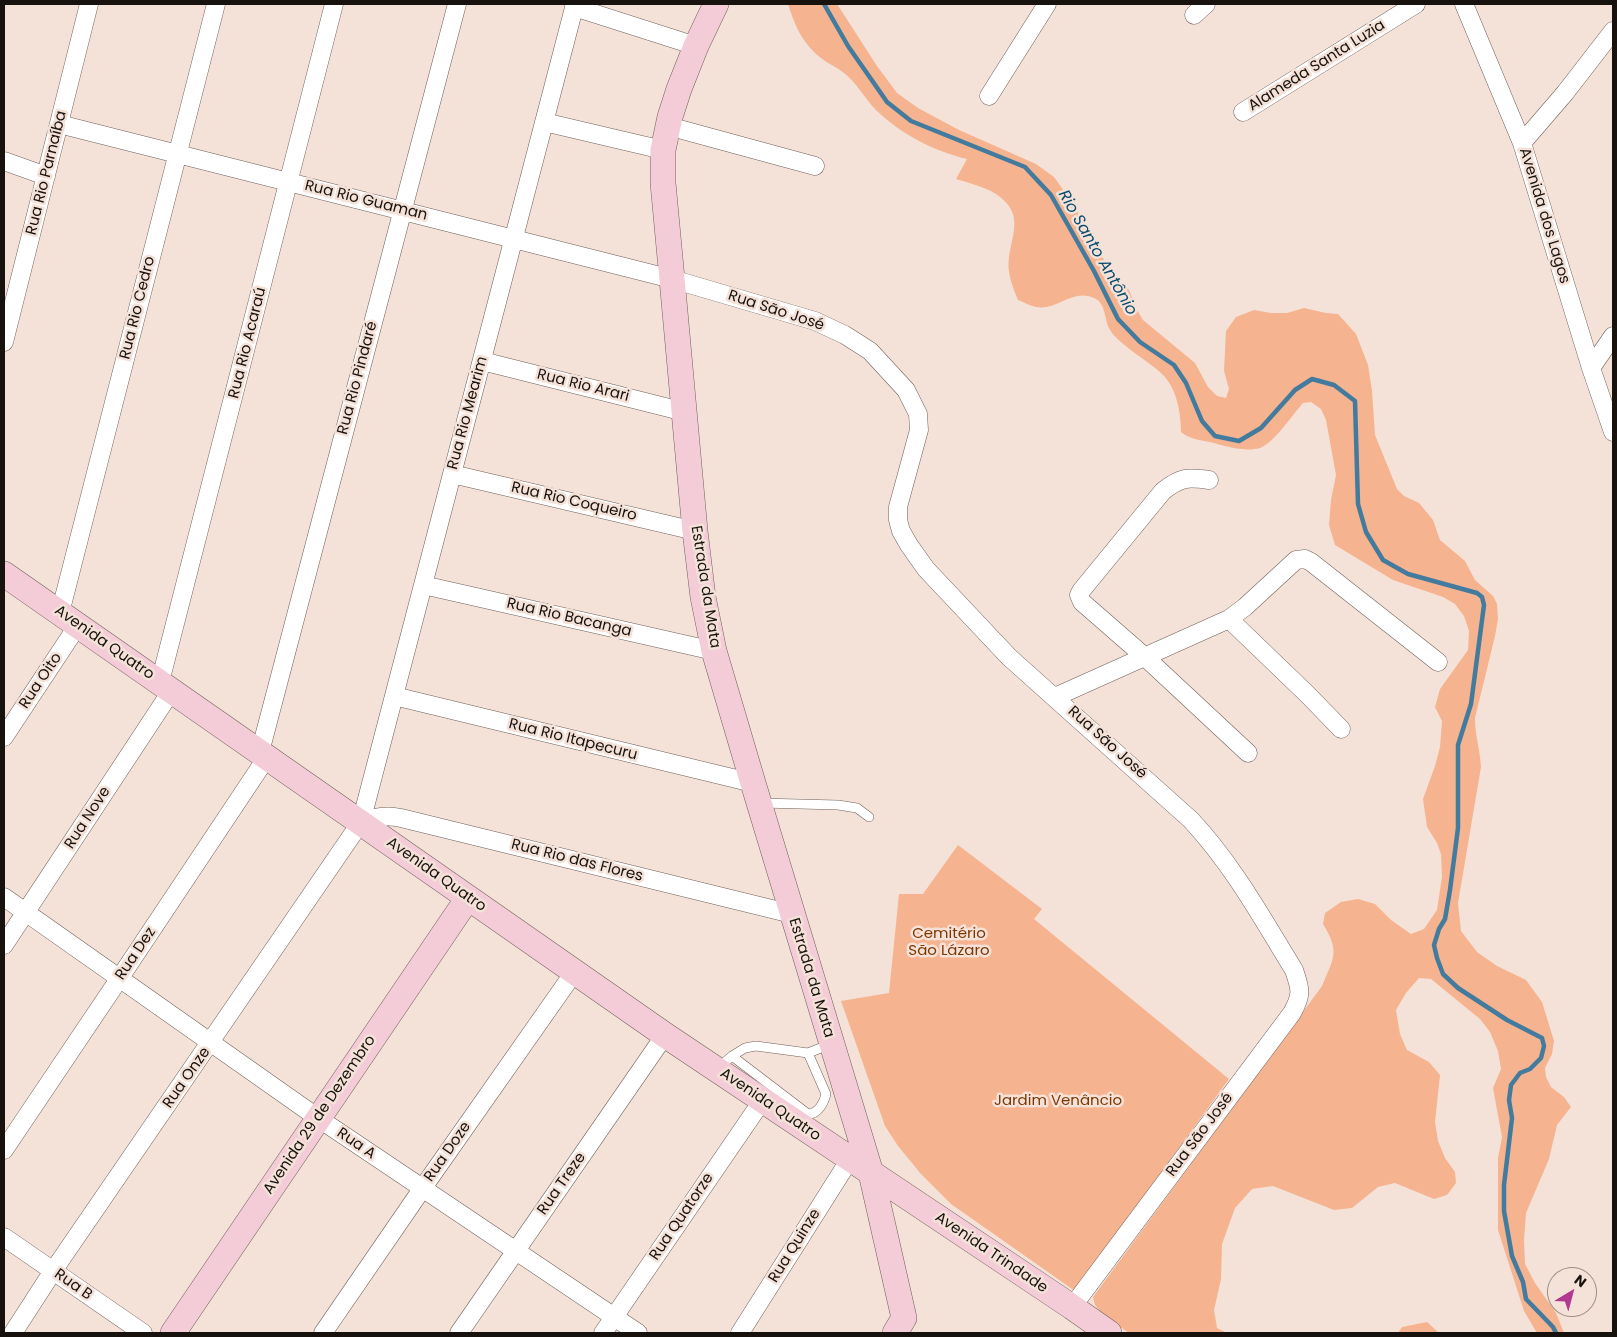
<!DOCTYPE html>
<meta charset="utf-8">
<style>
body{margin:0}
#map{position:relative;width:1617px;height:1337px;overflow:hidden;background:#f4e2d9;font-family:Poppins,sans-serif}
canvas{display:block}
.frame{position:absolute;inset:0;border:5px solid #18120e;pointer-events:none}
.north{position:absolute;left:1547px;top:1267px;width:50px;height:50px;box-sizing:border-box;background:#f4e2d9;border:1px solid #9c8f88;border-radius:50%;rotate:37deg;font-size:14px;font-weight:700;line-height:20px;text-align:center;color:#18120e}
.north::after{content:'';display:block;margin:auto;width:18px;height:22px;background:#b13a90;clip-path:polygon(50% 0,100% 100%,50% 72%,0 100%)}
</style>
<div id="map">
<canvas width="1617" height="1337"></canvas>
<div class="frame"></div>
<div class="north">N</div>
</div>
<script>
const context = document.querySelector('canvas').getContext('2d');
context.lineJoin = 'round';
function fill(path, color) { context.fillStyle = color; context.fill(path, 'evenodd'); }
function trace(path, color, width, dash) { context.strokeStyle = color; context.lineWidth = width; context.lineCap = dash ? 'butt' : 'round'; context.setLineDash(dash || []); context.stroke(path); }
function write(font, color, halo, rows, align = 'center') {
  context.font = font + ' Poppins,sans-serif'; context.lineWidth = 5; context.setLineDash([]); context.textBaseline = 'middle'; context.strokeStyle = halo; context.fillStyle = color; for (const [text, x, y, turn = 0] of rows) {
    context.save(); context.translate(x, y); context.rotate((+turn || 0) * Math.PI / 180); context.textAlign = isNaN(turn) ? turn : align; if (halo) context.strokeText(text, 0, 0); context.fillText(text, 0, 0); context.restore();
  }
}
const green = new Path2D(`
 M788,4H837L877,66L897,93L918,108L959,130L1036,164L1054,177L1072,202L1100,254L1114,274L1129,290L1136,308L1143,320L1195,363L1208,387L1217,396L1226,398L1229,389L1224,371L1226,331L1236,317L1254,310L1271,313H1287L1304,308L1326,313L1338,314L1356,334L1368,365L1372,391L1375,435L1397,489L1404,496L1419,503L1433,520L1440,540L1465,561L1475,580L1493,596L1497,604L1498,619L1495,636L1475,718C1475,735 1480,750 1481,767L1458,903L1461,931L1477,952L1497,966L1526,980L1542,1002L1554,1041L1552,1054L1545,1068L1546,1077L1551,1087L1564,1097L1571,1107L1557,1125L1549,1159L1526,1213L1524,1240L1525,1264L1535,1283L1556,1313L1564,1333H1537L1524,1311L1498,1230V1158L1502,1137L1493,1088L1501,1069L1498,1051L1490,1032L1480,1019L1431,979L1419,978L1406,993L1396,1010L1400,1034L1407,1050L1429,1062L1440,1075L1435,1122L1438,1141L1445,1158L1455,1172L1456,1183L1447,1195L1434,1199L1395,1183L1378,1187L1352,1208L1334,1210L1273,1186L1252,1189L1235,1208L1222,1244L1221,1279L1214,1310L1217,1328L1227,1333H1129L1103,1315L1095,1305L1093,1297L1322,986C1334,957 1340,952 1323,924L1325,913L1341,902L1358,899L1375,904L1391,920L1411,934L1424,929L1437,910L1442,877L1441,854L1437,843L1427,827L1423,799L1435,766L1440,747L1442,721L1435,707L1440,689L1468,650L1469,631L1464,616L1455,604L1443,597L1393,580L1335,545L1329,525L1331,500L1336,475L1326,420L1321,409L1311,402L1303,403C1293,414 1274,443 1260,448C1246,452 1227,447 1214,443C1202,440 1191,440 1181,432C1181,414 1177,389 1163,375C1153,365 1139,357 1127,347C1121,342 1112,335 1109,328C1104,318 1106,303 1094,298C1072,288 1057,311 1036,307C1030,306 1024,302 1018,300C1014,290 1010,281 1009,271C1006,240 1030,217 996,194C985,187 969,183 956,179L967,159C933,151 901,134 876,110C865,99 857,83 844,73C837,67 828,64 821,58C802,43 795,26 788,4Z
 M958,845L1042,909L1034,919L1229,1079L1075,1291L951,1204L921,1174L898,1146L885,1126L841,1001L889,993L899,894H923Z
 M1427,1322L1439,1333H1398L1402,1327Z`);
const stream = new Path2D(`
 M824,4L848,46L887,102L911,121L1025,167L1051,195L1094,271L1118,319L1140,342L1174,365L1186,383L1202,421L1215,436L1239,441L1261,428L1295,390L1312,379L1334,385L1355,401L1358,504L1366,532L1383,560L1408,574L1477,593L1482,597L1484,605L1471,704L1458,745V828L1450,890L1445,919L1439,929L1434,945L1437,958L1443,974L1458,988L1507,1020L1542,1038L1544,1046L1541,1058L1530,1069L1520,1073L1511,1085L1509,1100L1512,1118L1504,1185V1211L1512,1256L1523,1282L1526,1299L1553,1327L1556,1333`);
const lane = new Path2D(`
 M761,803L838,805L857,808L869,817
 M732,1056L808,1114C818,1114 824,1103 826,1094L808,1053
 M718,1068L732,1056L745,1048L756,1046L808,1053L831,1044`);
const street = new Path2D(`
 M1464,4L1522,143L1591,368L1613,432
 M574,7L696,46
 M1194,15L1206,4
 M989,96L1047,4
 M1243,112L1416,4
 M544,122L663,150
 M59,124L672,279L815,321L845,335L870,351L906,390L918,414L919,430L898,507V520L901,531L909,545L926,569L1009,657L1191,820C1233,865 1262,918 1294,970C1301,990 1302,995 1292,1013L1072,1307
 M668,126L815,166
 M1522,143L1565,93L1613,31
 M4,161L46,176
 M4,342L89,4
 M482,361L685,412
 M1591,368L1613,336
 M452,474L695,531
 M1209,480C1187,477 1181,477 1163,491L1081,591L1079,595L1082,602L1145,657L1248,753
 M423,585L714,651
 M60,613L216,4
 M1229,619L1308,695L1341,729
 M160,682L334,4
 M394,696L753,783
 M1055,697L1229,619L1245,607L1296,560L1305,559L1311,562L1438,662
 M4,737L78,625
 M260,752L457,4
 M361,822C376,817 386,815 401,818L792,914
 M4,897L318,1118L638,1333
 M4,945L172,690
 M4,1150L119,979L267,757
 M4,1237L143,1333
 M13,1333L53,1271L361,822L575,4
 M323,1333L422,1189L575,971
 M459,1333L665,1035
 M603,1333L762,1101
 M740,1333L850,1159`);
const secondary = new Path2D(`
 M716,4L696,46L679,89L670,117L663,150V183L672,279L695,531L703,597L714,651L753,783L871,1173L904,1318L895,1333
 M4,574L665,1035L1072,1307L1109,1333
 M173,1333L468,898`);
const streetNames = [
 ["Alameda Santa Luzia",1317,66,-32],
 ["Rua Rio Parnaíba",47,173,-76],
 ["Rua Rio Guaman",366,201,14],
 ["Avenida dos Lagos",1544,216,73],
 ["Rua Rio Cedro",138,308,-76],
 ["Rua São José",776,311,18],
 ["Rua Rio Acaraú",248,343,-76],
 ["Rua Rio Pindaré",358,378,-75],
 ["Rua Rio Arari",583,386,14],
 ["Rua Rio Mearim",468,413,-75],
 ["Rua Rio Coqueiro",574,502,13],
 ["Estrada da Mata",705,587,81],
 ["Rua Rio Bacanga",569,618,13],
 ["Avenida Quatro",104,643,35],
 ["Rua Oito",41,681,-56],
 ["Rua Rio Itapecuru",573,740,14],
 ["Rua São José",1107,743,42],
 ["Rua Nove",88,818,-57],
 ["Rua Rio das Flores",577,861,14],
 ["Avenida Quatro",436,875,35],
 ["Rua Dez",136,954,-56],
 ["Estrada da Mata",811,978,73],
 ["Rua Onze",187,1078,-55],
 ["Avenida Quatro",770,1105,34],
 ["Avenida 29 de Dezembro",320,1115,-56],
 ["Rua São José",1200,1135,-53],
 ["Rua A",356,1144,34],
 ["Rua Doze",448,1152,-55],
 ["Rua Treze",562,1184,-55],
 ["Rua Quatorze",682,1217,-56],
 ["Rua Quinze",795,1246,-58],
 ["Avenida Trindade",991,1253,34],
 ["Rua B",73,1285,35]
];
const parkNames = [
 ["Cemitério",949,934],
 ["São Lázaro",949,951],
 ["Jardim Venâncio",1058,1101]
];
const waterNames = [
 ["Rio Santo Antônio",1097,253,60]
];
fill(green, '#f6b38f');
trace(stream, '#427b9d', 4.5);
trace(lane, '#706058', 10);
trace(street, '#706058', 19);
trace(secondary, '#706058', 26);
trace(lane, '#fff', 9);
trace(street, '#fff', 18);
trace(secondary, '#f3ccd8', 25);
write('15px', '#18120e', '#f4e2d9', streetNames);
write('15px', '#7d3701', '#f4e2d9', parkNames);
write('italic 16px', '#084c6e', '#f4e2d9', waterNames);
</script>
